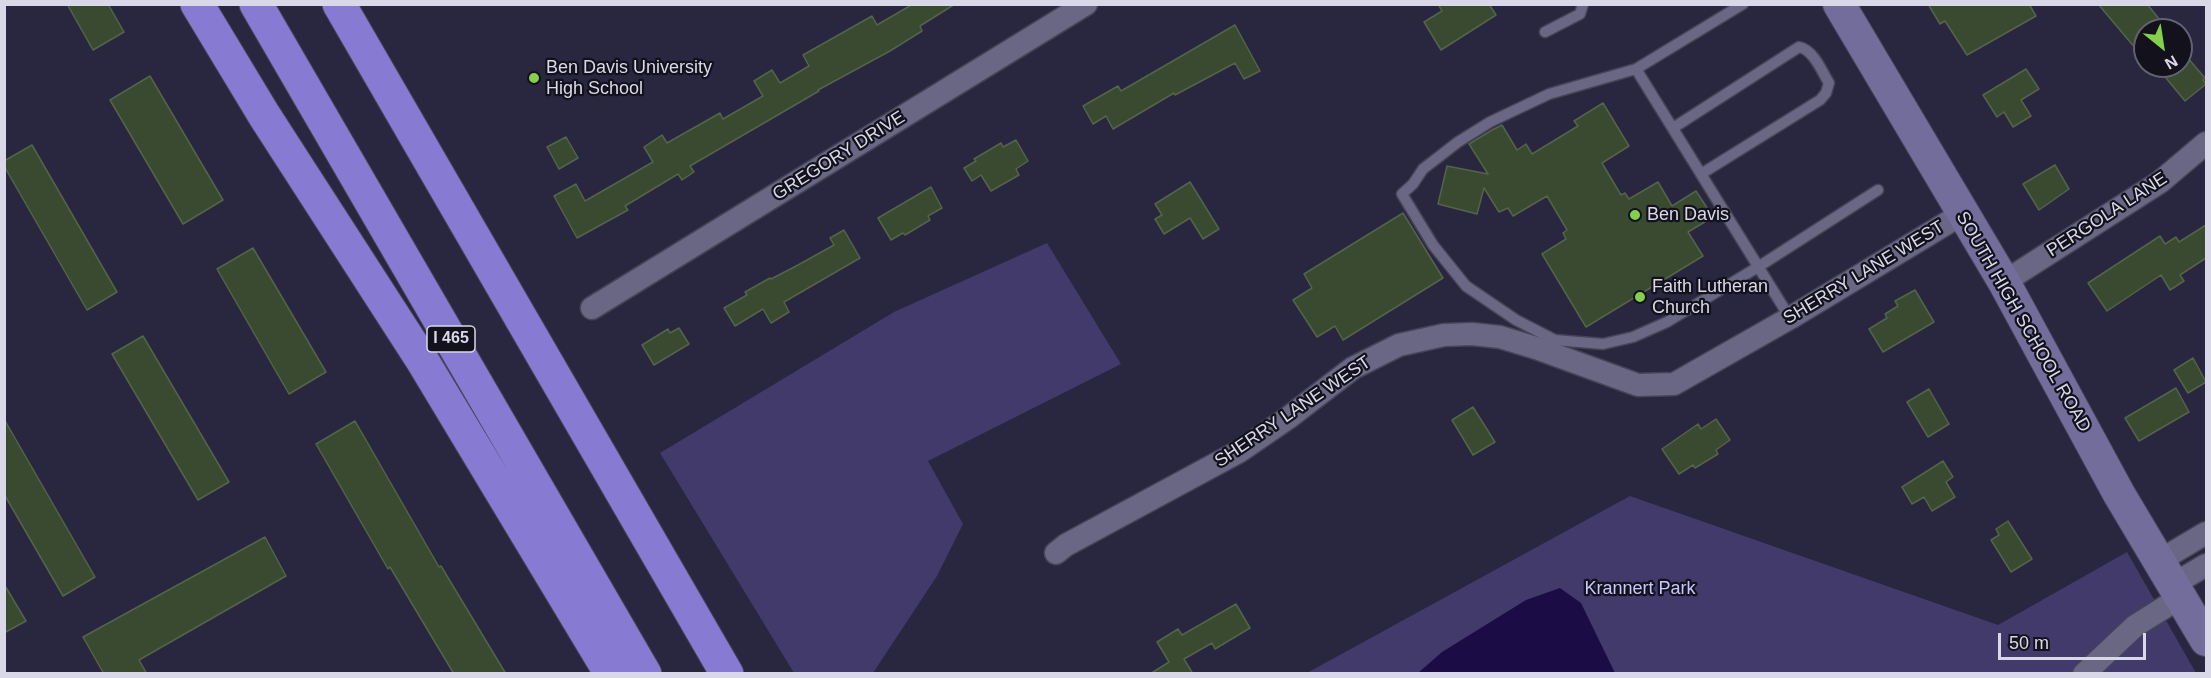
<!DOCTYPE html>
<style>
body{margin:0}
#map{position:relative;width:2211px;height:678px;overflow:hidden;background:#29263f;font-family:Arial,sans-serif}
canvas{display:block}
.frame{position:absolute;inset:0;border:6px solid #d9d8e8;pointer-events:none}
.north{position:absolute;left:2133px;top:18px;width:60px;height:60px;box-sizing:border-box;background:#12111c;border:2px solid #62616e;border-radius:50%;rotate:150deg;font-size:16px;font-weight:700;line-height:24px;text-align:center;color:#d9d8e8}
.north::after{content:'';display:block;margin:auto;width:21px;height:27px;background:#85cf4c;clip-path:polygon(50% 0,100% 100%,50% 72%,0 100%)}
.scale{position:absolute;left:1998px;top:633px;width:148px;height:27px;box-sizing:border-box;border:3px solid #d9d8e8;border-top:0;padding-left:8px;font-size:18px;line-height:21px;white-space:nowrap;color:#d9d8e8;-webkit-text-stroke:4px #12111c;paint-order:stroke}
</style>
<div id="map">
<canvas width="2211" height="678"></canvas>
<div class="frame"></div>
<div class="north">N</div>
<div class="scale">50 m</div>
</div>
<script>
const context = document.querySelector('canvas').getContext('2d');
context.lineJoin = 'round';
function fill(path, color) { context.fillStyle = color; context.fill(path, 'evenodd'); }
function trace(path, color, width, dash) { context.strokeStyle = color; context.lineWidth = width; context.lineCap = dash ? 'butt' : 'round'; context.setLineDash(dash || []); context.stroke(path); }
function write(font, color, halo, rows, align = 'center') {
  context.font = font + ' Arial,sans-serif'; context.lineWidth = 4.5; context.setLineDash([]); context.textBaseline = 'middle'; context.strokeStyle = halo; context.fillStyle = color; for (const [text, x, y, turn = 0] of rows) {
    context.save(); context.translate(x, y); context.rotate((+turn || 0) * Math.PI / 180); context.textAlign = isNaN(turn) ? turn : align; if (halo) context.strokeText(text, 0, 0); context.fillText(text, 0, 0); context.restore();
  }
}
const green = new Path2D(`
 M1047,243L1121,364L928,461L963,524L937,576L873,673H794L660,453L894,312Z
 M1630,496L1998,625L2127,552L2196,673L1305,674Z`);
const water = new Path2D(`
 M1560,588L1581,603L1615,673H1418L1442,652L1526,600Z`);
const building = new Path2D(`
 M67,4H108L124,32L93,50Z
 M913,4H955L920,26L922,31L890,51L818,90L819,91L690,166L694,172L682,180L678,174L625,206L628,210L577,238L554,196L576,184L585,201L653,162L644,147L662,135L667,143L720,113L723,119L763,96L754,81L772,70L780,83L809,66L803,55L872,16L877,25Z
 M1438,4H1489L1496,15L1441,50L1424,22L1442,11Z
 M1928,4H2029L2036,16L1967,55L1945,21L1940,24Z
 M2098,4H2147L2168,30H2145V42L2136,49Z
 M1235,25L1260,71L1244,79L1235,63L1175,95L1174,93L1113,129L1106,116L1093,124L1083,106L1118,86L1121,91Z
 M2181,50L2205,78L2203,80L2206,84L2185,101L2156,66H2181Z
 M2026,69L2039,89L2021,100L2031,116L2013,127L2004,112L1997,117L1983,95Z
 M150,76L223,200L183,224L110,100Z
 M1603,103L1629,146L1602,163L1621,195L1625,193L1629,199L1658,182L1672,206L1696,191L1713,217L1688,232L1703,256L1586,327L1542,254L1566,239L1563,233L1567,230L1547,196L1513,216L1508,208L1499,212L1484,188L1477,214L1438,204L1447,166L1488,174L1469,144L1492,130L1502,125L1517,150L1526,144L1532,154L1578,126L1574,121Z
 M566,137L578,158L559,169L547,147Z
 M1016,140L1028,161L1016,169L1019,175L991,191L981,175L972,181L964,168L976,161L974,159L1001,143L1003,147Z
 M32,145L117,292L87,310L4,166V161Z
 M2055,165L2069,189L2039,210L2023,184Z
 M1190,182L1219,229L1203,239L1190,218L1164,234L1155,219L1162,215L1155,204Z
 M931,187L942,208L928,216L930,220L905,235L903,233L891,240L878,218Z
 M1403,213L1443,278L1343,340L1335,326L1317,337L1293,300L1312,288L1304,274Z
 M2206,225V258L2180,275L2184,281L2170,290L2161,275L2107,311L2088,283L2160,236L2165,244L2176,237L2179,242Z
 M844,230L860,258L784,302L789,312L771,323L763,309L735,326L724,308L747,295L745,292L770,278L771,279L798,265L834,245L830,238Z
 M253,248L326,372L289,394L217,269Z
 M1915,290L1934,322L1883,352L1869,329L1887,318L1885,314L1898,306L1895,301Z
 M679,328L689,344L654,365L642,345L668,329L670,333Z
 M143,336L229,482L198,500L112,354Z
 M2193,358L2206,382L2188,393L2174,370Z
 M2176,388L2189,412L2139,441L2125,418Z
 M1929,389L1949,424L1928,437L1907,402Z
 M1473,407L1495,442L1473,455L1452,420Z
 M4,419L95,577L63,596L4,494Z
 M1716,419L1730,440L1716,450L1718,454L1695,468L1693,465L1679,474L1662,449L1698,424L1701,429Z
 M355,421L439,567L441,566L506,674H454L390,567L388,569L316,444Z
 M1943,461L1953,477L1946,482L1955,497L1932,511L1924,497L1912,504L1902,487Z
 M2008,521L2032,559L2011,572L1991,540L1999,535L1996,529Z
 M265,537L286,576L139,660L147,674H104L83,637Z
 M4,584L26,621L4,633Z
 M1236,604L1250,628L1215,649L1212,643L1184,659L1193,674H1150L1169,662L1157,642L1178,629L1182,635Z`);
const lane = new Path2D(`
 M1743,4L1636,69L1790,318
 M1545,32L1580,14L1583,4
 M1636,69L1549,94L1490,122L1458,142L1423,169L1413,184L1402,194L1433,245L1466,286L1516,320L1555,340L1603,344L1633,337L1667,322L1758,267L1878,190
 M1673,128L1799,47C1814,50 1822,72 1829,83L1826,93L1820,100L1701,174`);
const street = new Path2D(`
 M2004,282L2160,182L2206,143
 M592,308L1086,4
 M1056,553L1066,545L1240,451L1288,418L1353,368L1399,345L1444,335L1472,334L1500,337L1536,348L1638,385L1674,384L1790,318L1962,214
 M2159,561L2206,533
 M2174,584L2206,565
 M2084,674L2135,626L2181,597`);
const secondary = new Path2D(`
 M1839,4L2004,282L2119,494L2206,640`);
const highway = new Path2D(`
 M197,4L264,115L422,360L611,674
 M256,4L645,674
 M339,4L727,674`);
const markers = [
 [534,78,6,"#85cf4c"],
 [1635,215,6,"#85cf4c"],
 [1640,297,6,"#85cf4c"]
];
const shields = [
 [451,339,48]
];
const shieldNames = [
 ["I 465",451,339]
];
const poiNames = [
 ["Ben Davis University",546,68],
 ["High School",546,89],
 ["Ben Davis",1647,215],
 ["Faith Lutheran",1652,287],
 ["Church",1652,308]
];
const streetNames = [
 ["GREGORY DRIVE",839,156,-32],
 ["PERGOLA LANE",2107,215,-33],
 ["SHERRY LANE WEST",1864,273,-31],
 ["SOUTH HIGH SCHOOL ROAD",2023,322,60],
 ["SHERRY LANE WEST",1293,412,-34]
];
const parkNames = [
 ["Krannert Park",1640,589]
];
fill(green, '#423a6b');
fill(water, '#1c0c45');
fill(building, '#3a4a31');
trace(building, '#54644a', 1.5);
trace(lane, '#464358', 13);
trace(street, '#464358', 25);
trace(secondary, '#464358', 34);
trace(highway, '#464358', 35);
trace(lane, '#6a6784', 10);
trace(street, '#6a6784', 22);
trace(secondary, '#736d9b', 32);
trace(highway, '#877ad2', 33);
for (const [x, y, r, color] of markers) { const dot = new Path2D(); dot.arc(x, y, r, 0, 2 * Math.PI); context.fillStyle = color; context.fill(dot); trace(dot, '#12111c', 2); }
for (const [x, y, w] of shields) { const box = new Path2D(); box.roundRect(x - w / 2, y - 13, w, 26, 4.5); context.fillStyle = '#12111c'; context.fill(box); trace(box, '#d9d8e8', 1.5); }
write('bold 16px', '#d9d8e8', null, shieldNames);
write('18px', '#d9d8e8', '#12111c', poiNames, 'left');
write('18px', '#d9d8e8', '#12111c', streetNames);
write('18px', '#cbc6fe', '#12111c', parkNames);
</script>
